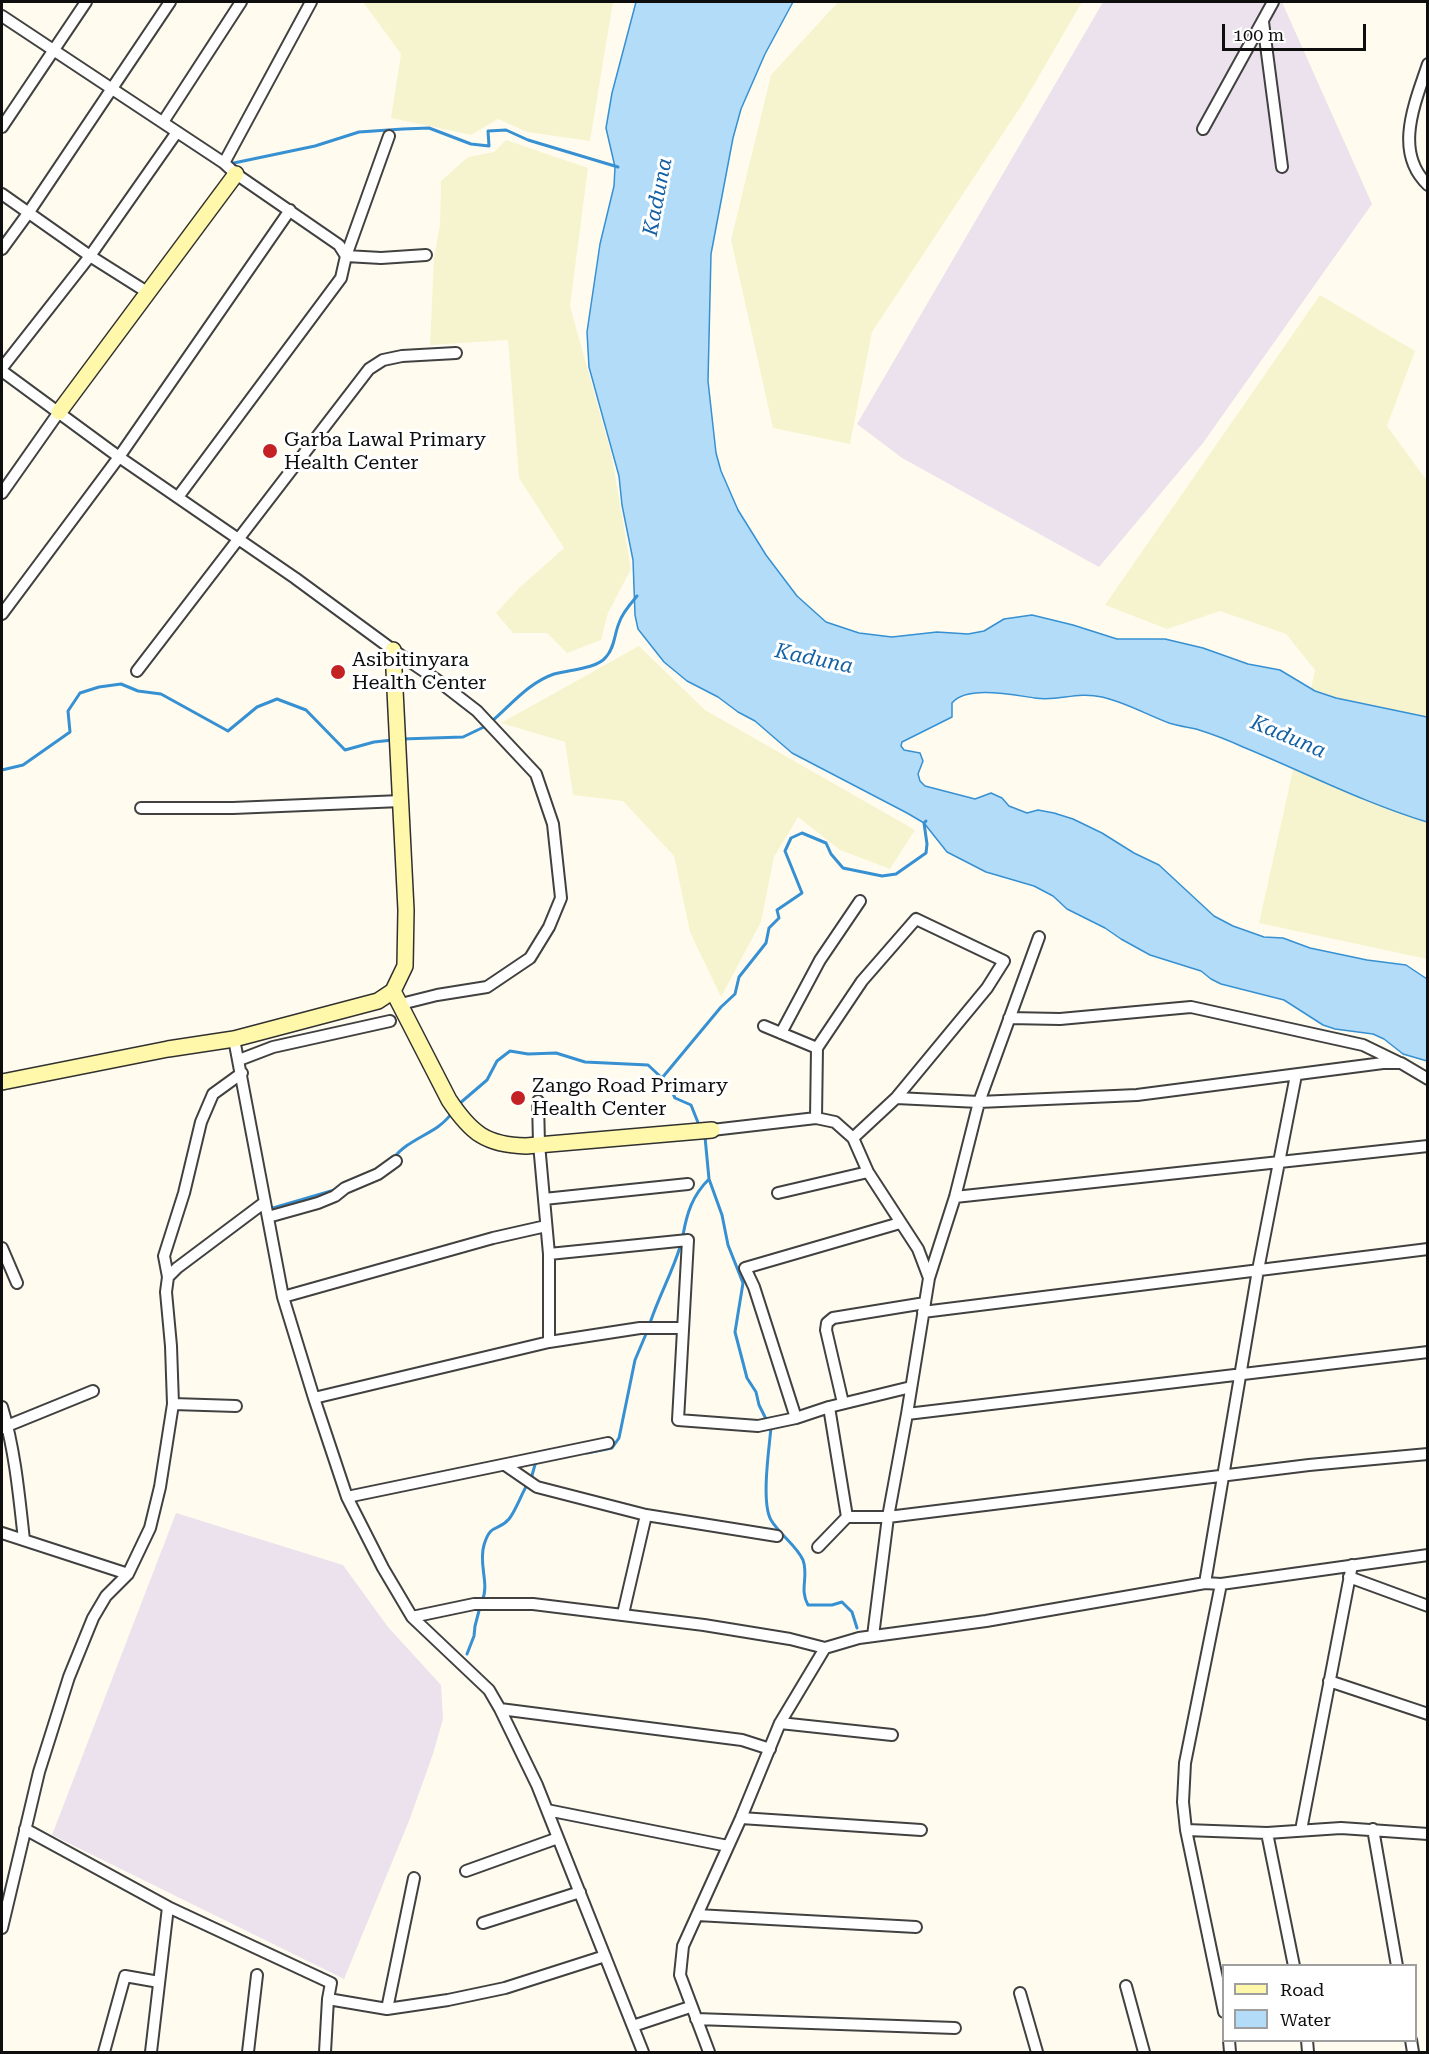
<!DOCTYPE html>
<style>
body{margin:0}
#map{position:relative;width:1429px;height:2054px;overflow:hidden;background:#fffcef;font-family:"Roboto Serif",serif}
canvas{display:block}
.frame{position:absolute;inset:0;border:3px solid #0e0e0e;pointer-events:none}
.legend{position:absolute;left:1222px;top:1964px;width:195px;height:78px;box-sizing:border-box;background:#fff;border:2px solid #9f9f9f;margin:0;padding:8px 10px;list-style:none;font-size:18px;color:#0e0e0e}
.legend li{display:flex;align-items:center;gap:12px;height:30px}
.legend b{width:30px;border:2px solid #9f9f9f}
.scale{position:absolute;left:1222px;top:24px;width:144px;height:27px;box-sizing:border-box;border:3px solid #0e0e0e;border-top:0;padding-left:8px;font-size:18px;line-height:21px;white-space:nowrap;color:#0e0e0e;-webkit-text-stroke:4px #fff;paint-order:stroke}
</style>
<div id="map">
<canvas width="1429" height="2054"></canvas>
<div class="frame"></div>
<ul class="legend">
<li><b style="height:8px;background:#fff8aa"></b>Road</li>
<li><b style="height:16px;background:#b2dcf8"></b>Water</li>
</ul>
<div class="scale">100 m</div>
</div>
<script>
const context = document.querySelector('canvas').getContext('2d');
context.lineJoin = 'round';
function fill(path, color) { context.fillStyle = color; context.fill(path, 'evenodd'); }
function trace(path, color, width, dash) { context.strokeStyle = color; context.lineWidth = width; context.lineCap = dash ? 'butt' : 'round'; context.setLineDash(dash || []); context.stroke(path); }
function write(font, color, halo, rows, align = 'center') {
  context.font = font + ' "Roboto Serif",serif'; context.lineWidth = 6; context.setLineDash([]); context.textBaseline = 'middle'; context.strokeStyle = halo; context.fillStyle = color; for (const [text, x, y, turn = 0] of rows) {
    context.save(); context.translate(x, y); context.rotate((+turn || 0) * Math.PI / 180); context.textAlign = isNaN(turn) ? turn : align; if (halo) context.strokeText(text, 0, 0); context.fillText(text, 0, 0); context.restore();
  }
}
const industrial = new Path2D(`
 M1103,2H1282L1372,204L1203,443L1099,567L902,458L857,424Z
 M176,1513L343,1565L388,1627L441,1685L443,1719L433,1754L409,1821L344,1979L52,1835Z`);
const farmland = new Path2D(`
 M363,2H613L590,141L527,132L498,119L471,135L391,118L401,54Z
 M838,2H1082L1025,100L872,332L850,444L773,428L731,240L771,75Z
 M506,140L588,168L570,306L612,457L631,569L608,613L601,640L567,653L547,633H513L496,613L519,588L564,548L519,478L508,340L430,345L434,258L440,224L441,181L468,157L494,152Z
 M1320,295L1415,351L1387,426L1427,481V959L1259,923L1315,670L1286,634L1220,611L1167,629L1105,605Z
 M639,646L705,710L915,830L890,869L840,850L798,817L774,857L761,922L721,997L690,932L674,856L623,801L573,795L565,742L501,723Z`);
const water = new Path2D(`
 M636,2H793L765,54L741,109L733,138L711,254L708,381L716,453L721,471L738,510L766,555L797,596L826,622L859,633L892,637L937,632L968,634L984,631L1004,619L1032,615L1073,625L1117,639H1165L1203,648L1248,664L1280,670L1315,691L1336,698L1427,717V822C1364,803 1304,772 1243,747C1228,740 1212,734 1196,729C1187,727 1178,726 1169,723C1147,715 1125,702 1102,697C1075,691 1059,702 1035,698C1013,695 967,685 952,703V717L902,742L901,746L904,750L920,753L923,761L918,774L920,781L925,786L975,799L991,793L1002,798L1009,806L1027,813L1038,810L1054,813L1073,819L1102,833L1134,853L1159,865L1214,916L1233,926L1264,937L1283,938L1310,948L1367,960L1406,965L1427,979V1061L1403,1054L1384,1039L1373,1034L1335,1029L1323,1025L1284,1000L1221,984L1211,979L1201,971L1150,955L1121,939L1105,928L1067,909L1053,896L1034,886L986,872L947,852L924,823L907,813L792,753L755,721L738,712L718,697L687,681L664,662L638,629L635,615L633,560L622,505L619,476L589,367L587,332L600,244L614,186L615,167L606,128L612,93Z`);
const stream = new Path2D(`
 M229,164L315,146L359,132L403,129L429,128L471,144L489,146L488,131L506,130L528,140L618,167
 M491,722C511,705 528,683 554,674C567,670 597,669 606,657C615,647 614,635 619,623C622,613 631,603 637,596
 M402,739L463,737L486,726
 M2,770L23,765L70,732L68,711L80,693L99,687L121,684L138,691L161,694L228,731L257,707L277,699L306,710L345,750L374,742L393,740
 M459,1104L487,1080L497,1061L510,1051L528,1054L556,1053L585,1062L648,1065L662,1078
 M699,1125L691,1105L675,1098L669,1085L662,1078L721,1007L735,994L739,977L766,943L769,928L779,918L777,910L802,893L785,851L791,838L802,833L826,843L831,854L843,868L882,876L896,874L926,853L927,844L924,823L926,821
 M705,1137L709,1179L722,1215L728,1245L743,1283L735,1332L747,1378L756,1392L759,1405L767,1421
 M393,1159C408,1138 437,1134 451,1114
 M273,1208L338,1189
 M683,1235C687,1213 692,1196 709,1179
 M650,1323C659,1296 672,1273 680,1247
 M771,1428C769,1449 761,1503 771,1520C780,1535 796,1545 803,1560C809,1577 799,1589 808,1605H832L842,1602L852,1612L857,1628
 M587,1453L612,1448L619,1438L635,1360L646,1334
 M531,1479L536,1461
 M482,1601C490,1584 478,1564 484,1545C491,1522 498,1532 509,1519C516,1510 521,1495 527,1485
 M467,1654L474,1636L475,1626L480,1607`);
const street = new Path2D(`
 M2,16L224,163L236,174L339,245L346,256
 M1263,22L1282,167
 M1428,64C1415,103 1393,152 1428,185
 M163,122L241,2
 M2,127L86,2
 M1203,129L1273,2
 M224,163L311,2
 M2,194L90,256L147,292
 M2,249L29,212L170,2
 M346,256L381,258L426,255
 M2,368L90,256L177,132
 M2,371L119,457L295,578L393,650L437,680L477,711L536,774L553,824L561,898L549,927L530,958L487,987L437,995L401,1004
 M2,493L59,412
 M178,497L341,278L346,256L389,136
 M2,614L119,457L290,210
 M137,671L369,369L383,360L402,356L456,353
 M141,808H233L401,801
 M1009,1018L1060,1019L1191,1007L1363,1045L1398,1062
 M764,1026L817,1048
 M781,1033L820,960L860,901
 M234,1039L283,1297L314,1398L347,1497L383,1568L412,1617L489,1690L500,1709L537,1785L643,2052
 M239,1060L273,1047L390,1021
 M896,1098L979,1102L1137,1095L1383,1063H1401L1428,1079
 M538,1101L539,1144L549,1254V1342
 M816,1118L817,1048L862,981L916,919L1004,961L987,988L896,1098L853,1138
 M712,1130L816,1118L835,1122L853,1138L868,1172L918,1249L929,1278L907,1414L1428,1352
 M778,1193L868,1172
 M955,1197L1428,1146
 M544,1199L688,1184
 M268,1217L318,1203L335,1196L345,1188L378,1174L396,1161
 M2,1248L17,1283
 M549,1254L688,1240L678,1420L758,1426L796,1418L829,1407L911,1387
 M168,1277L164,1256L184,1193L201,1122L213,1094L242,1073
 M929,1278L955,1197L979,1102L1039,937
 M283,1297L493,1238L546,1226
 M923,1312L1428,1249
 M314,1398L549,1342L640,1328H683
 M843,1403L826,1330L827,1323L833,1318L925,1303
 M173,1404L236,1406
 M2,1407C15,1450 19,1495 24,1540
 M829,1407L847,1517
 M796,1418L754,1287L745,1268L900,1223
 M2,1428L93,1391
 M505,1465L537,1487L646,1515L777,1536
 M347,1497L608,1443
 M2,1533L128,1574
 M818,1547L847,1517H888L1309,1465L1428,1454
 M1349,1577L1428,1606
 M1205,1583L1258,1270L1296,1075
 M1221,1584L1185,1763L1183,1802L1186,1830L1224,2012
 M623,1614L646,1515
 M412,1617L474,1604H533L704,1625L790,1639L825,1648L859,1638L986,1621L1205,1583L1221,1584L1428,1555
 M873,1636L888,1517L907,1414
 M1329,1681L1428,1714
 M500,1709L742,1740L770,1749
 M780,1723L892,1735
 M547,1810L728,1846
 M741,1818L921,1830
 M25,1829L168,1907L331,1983L328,1999L325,2052
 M1373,1829L1397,1966
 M1186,1830L1267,1833L1341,1828L1428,1834
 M1301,1830L1352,1565
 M1267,1833L1294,1966
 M466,1871L558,1838
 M697,1915L916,1927
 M483,1923L580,1892
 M2,1928L39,1772L69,1677L93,1618L106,1596L128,1574L150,1528L160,1487L173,1404L171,1346L166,1292L168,1277L177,1268L265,1202
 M1126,1986L1144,2052
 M1020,1993L1037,2052
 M328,1999L387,2009L448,2000L505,1988L605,1956
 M387,2009L414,1878
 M696,2019L955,2028
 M633,2026L690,2007
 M1229,2040L1230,2052
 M1307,2040L1308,2052
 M1411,2040L1413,2052
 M104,2052L125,1976L159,1982
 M151,2052L168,1907
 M248,2052L257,1975
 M709,2052L680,1975L683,1946L741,1818L780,1723L825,1648`);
const secondary = new Path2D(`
 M59,412L236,174
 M393,991L449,1100C471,1133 486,1145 526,1146L712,1130
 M2,1082L168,1049L234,1039L378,1001L393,991L405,966L406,910L393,650`);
const markers = [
 [270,451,8,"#c32124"],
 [338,672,8,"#c32124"],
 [518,1098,8,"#c32124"]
];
const poiNames = [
 ["Garba Lawal Primary",284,440],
 ["Health Center",284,463],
 ["Asibitinyara",352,660],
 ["Health Center",352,683],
 ["Zango Road Primary",532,1086],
 ["Health Center",532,1109]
];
const waterNames = [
 ["Kaduna",658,197,-79],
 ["Kaduna",814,659,12],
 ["Kaduna",1288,737,23]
];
fill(industrial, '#ece2ed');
fill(farmland, '#f6f4ce');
fill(water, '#b2dcf8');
trace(water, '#3690d2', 1.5);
trace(stream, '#3690d2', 3);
trace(street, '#414141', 14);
trace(secondary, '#303030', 18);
trace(street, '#fff', 10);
trace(secondary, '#fff8aa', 15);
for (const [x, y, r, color] of markers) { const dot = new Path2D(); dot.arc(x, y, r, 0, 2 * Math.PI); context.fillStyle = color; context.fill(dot); trace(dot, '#fff', 2); }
write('20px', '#0e0e0e', '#fff', poiNames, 'left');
write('italic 21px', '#1361a4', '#fff', waterNames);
</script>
